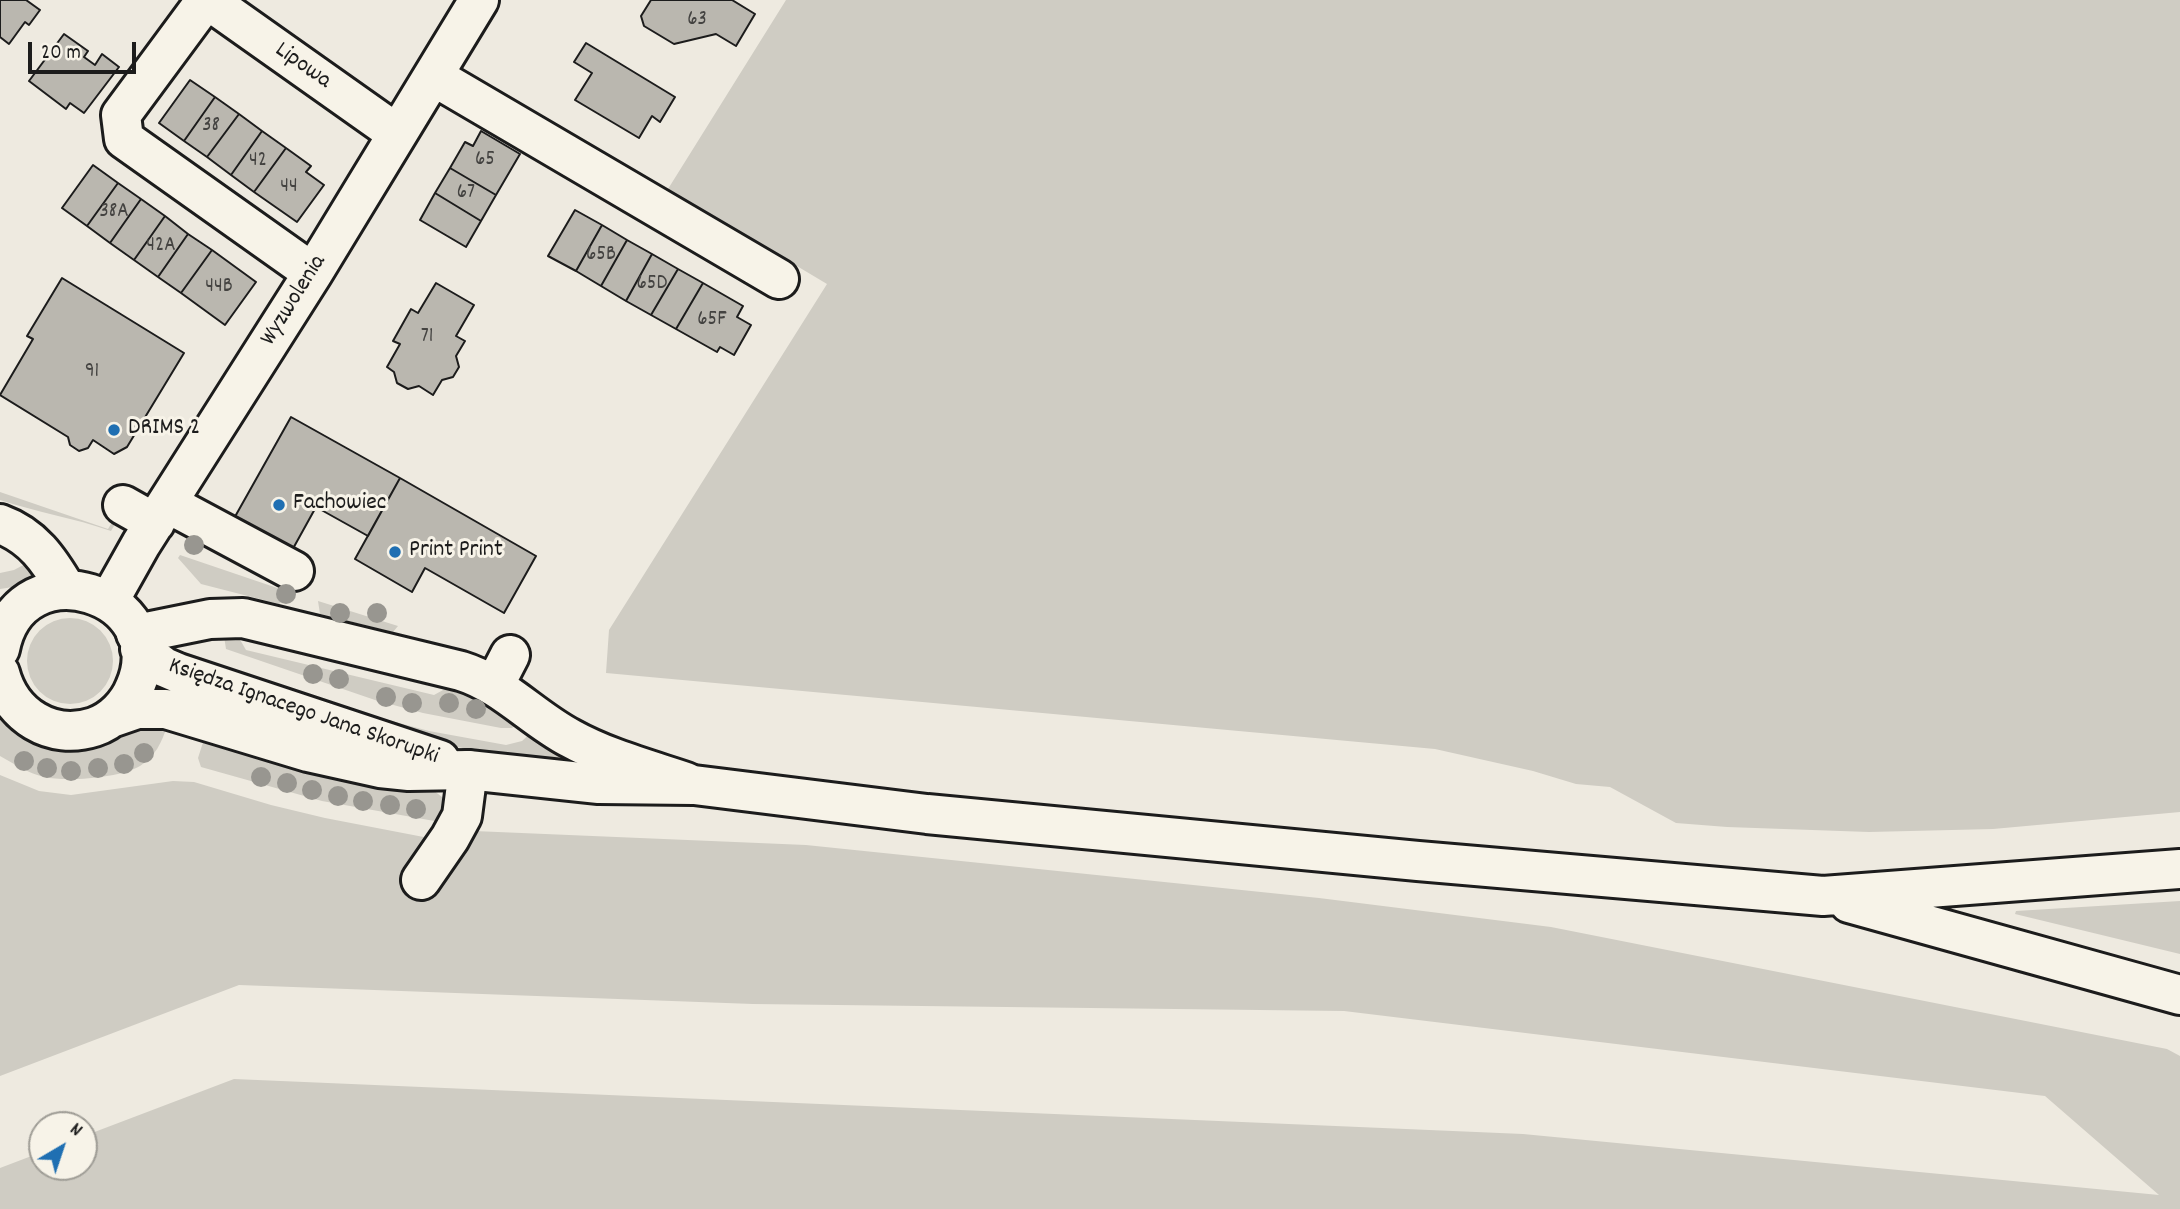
<!DOCTYPE html>
<meta charset="utf-8">
<style>
body{margin:0}
#map{position:relative;width:2180px;height:1209px;overflow:hidden;background:#eeeae0;font-family:Dekko,sans-serif}
canvas{display:block}
.north{position:absolute;left:28px;top:1111px;width:70px;height:70px;box-sizing:border-box;background:#f7f3e8;border:2px solid #9f9d96;border-radius:50%;rotate:39deg;font-size:19px;font-weight:700;line-height:28px;text-align:center;color:#1c1c1c}
.north::after{content:'';display:block;margin:auto;width:24px;height:32px;background:#1f6fb2;clip-path:polygon(50% 0,100% 100%,50% 72%,0 100%)}
.scale{position:absolute;left:28px;top:42px;width:108px;height:32px;box-sizing:border-box;border:4px solid #1c1c1c;border-top:0;padding-left:9px;font-size:21px;line-height:24px;white-space:nowrap;color:#1c1c1c;-webkit-text-stroke:5px #f7f3e8;paint-order:stroke}
</style>
<div id="map">
<canvas width="2180" height="1209"></canvas>
<div class="north">N</div>
<div class="scale">20 m</div>
</div>
<script>
const context = document.querySelector('canvas').getContext('2d');
context.lineJoin = 'round';
function fill(path, color) { context.fillStyle = color; context.fill(path, 'evenodd'); }
function trace(path, color, width, dash) { context.strokeStyle = color; context.lineWidth = width; context.lineCap = dash ? 'butt' : 'round'; context.setLineDash(dash || []); context.stroke(path); }
function write(font, color, halo, rows, align = 'center') {
  context.font = font + ' Dekko,sans-serif'; context.lineWidth = 6; context.setLineDash([]); context.textBaseline = 'middle'; context.strokeStyle = halo; context.fillStyle = color; for (const [text, x, y, turn = 0] of rows) {
    context.save(); context.translate(x, y); context.rotate((+turn || 0) * Math.PI / 180); context.textAlign = isNaN(turn) ? turn : align; if (halo) context.strokeText(text, 0, 0); context.fillText(text, 0, 0); context.restore();
  }
}
const green = new Path2D(`
 M786,0H2180V812L1993,829L1869,832L1727,827L1676,823L1610,787L1576,784L1533,771L1435,749L606,673L609,630L827,284L668,189Z
 M0,492L108,529L114,519L117,521L111,531C74,518 36,512 0,500Z
 M180,555L292,593L279,604L201,584L178,558Z
 M29,562L35,576C26,586 13,587 0,589V573L14,570Z
 M318,601L398,626L393,632L320,614Z
 M27 661a43 43 0 1 1 86 0a43 43 0 1 1-86 0Z
 M223,630L235,631L246,650L434,695L454,684L520,721L512,728H501L423,713L375,700L226,649Z
 M229,669L358,712L429,731L506,745L522,741L534,730L580,763L500,755L426,741L225,677Z
 M0,717C21,744 61,758 94,746C109,741 123,729 139,727C148,725 158,726 167,726C162,742 155,757 140,766C120,778 67,782 44,777C28,773 14,764 0,756Z
 M206,733L429,787L442,797L447,807L440,822L322,801L201,767L198,758Z
 M0,775L39,791L71,795L173,781L194,782L271,805L325,818L434,839L474,831L806,845L1319,898L1551,927L2167,1049L2180,1056V1209H0V1168L42,1152V1167H84V1136L234,1079L1523,1134L2159,1195L2045,1096L1344,1011L753,1004L239,985L0,1076Z
 M2180,901V954L2015,914L2016,911Z`);
const building = new Path2D(`
 M0,0H26L40,10L29,25L25,22L9,44L0,37Z
 M651,0H732L755,14L736,46L716,34L674,44L644,26L641,16Z
 M64,34L88,51L84,57L95,65L102,54L119,67L84,113L70,103L66,109L29,81Z
 M586,43L675,97L660,122L652,116L639,138L575,100L592,73L574,62Z
 M190,80L215,97L184,141L159,123Z
 M215,97L239,114L207,157L184,141Z
 M239,114L262,131L231,175L207,157Z
 M262,131L286,148L254,192L231,175Z
 M481,131L520,154L496,195L450,168L465,142L473,146Z
 M286,148L311,166L306,172L324,185L297,222L254,192Z
 M93,165L118,183L87,226L62,208Z
 M450,168L496,195L481,221L435,193Z
 M118,183L141,199L110,243L87,226Z
 M435,193L481,221L466,247L420,220Z
 M141,199L165,216L134,260L110,243Z
 M575,210L602,225L576,271L548,256Z
 M165,216L188,234L158,277L134,260Z
 M602,225L627,240L601,286L576,271Z
 M188,234L212,250L181,293L158,277Z
 M627,240L652,254L626,301L601,286Z
 M212,250L256,282L225,325L181,293Z
 M652,254L678,269L651,315L626,301Z
 M678,269L703,283L676,329L651,315Z
 M62,278L184,353L127,447L114,454L93,440L88,448L79,451L70,445L68,437L0,395L33,339L27,336Z
 M436,283L474,305L456,336L465,341L456,356L459,367L453,377L442,380L433,395L419,386L408,389L397,383L394,372L387,367L400,344L393,341L411,309L418,313Z
 M703,283L743,306L737,317L751,325L734,355L720,347L717,352L676,329Z
 M291,417L400,478L368,536L316,507L290,554L232,522Z
 M400,478L536,556L504,613L425,568L412,592L355,559Z`);
const minor = new Path2D(`
 M206,0L121,115L124,139L313,273
 M208,0L396,133
 M433,76L779,279
 M167,503L294,571
 M123,505L155,523
 M0,524C33,536 49,560 66,589
 M109,601L141,544L313,273L479,0
 M136,634L210,619L243,618L461,671C503,684 532,718 570,738C606,758 647,769 686,782
 M494,686L510,655
 M421,880L450,838L462,816L468,770`);
const major = new Path2D(`
 M0,649C20,544 175,594 135,687C128,705 112,721 94,727C51,741 11,715 0,673
 M140,649L164,667L178,673L440,760
 M111,718L137,709H166L308,752L380,768L409,771L468,770L599,784L694,785L927,814L1418,861L1823,896L2180,869
 M1849,903L2180,995`);
const trees = [
 [194,545],
 [286,594],
 [340,613],
 [377,613],
 [313,674],
 [339,679],
 [386,697],
 [412,703],
 [449,703],
 [476,709],
 [144,753],
 [24,761],
 [124,764],
 [47,768],
 [98,768],
 [71,771],
 [261,777],
 [287,783],
 [312,790],
 [338,796],
 [363,801],
 [390,805],
 [416,809]
];
const markers = [
 [114,430,7,"#1f6fb2"],
 [279,505,7,"#1f6fb2"],
 [395,552,7,"#1f6fb2"]
];
const numberNames = [
 ["63",697,21],
 ["38",211,127],
 ["65",485,161],
 ["42",258,162],
 ["44",289,188],
 ["67",466,194],
 ["38A",114,213],
 ["42A",161,247],
 ["65B",601,256],
 ["65D",652,285],
 ["44B",219,288],
 ["65F",712,321],
 ["71",427,338],
 ["91",92,373]
];
const streetNames = [
 ["Lipowa",302,67,35],
 ["Wyzwolenia",295,301,-58],
 ["Księdza Ignacego Jana Skorupki",303,713,19]
];
const poiNames = [
 ["DRIMS 2",128,430],
 ["Fachowiec",293,505],
 ["Print Print",409,552]
];
fill(green, '#cfccc3');
fill(building, '#bab7af');
trace(building, '#1c1c1c', 2);
trace(minor, '#1c1c1c', 44);
trace(major, '#1c1c1c', 44);
trace(minor, '#f7f3e8', 38);
trace(major, '#f7f3e8', 38);
context.fillStyle = '#989690';
for (const [x, y] of trees) { context.beginPath(); context.arc(x, y, 10, 0, 2 * Math.PI); context.fill(); }
for (const [x, y, r, color] of markers) { const dot = new Path2D(); dot.arc(x, y, r, 0, 2 * Math.PI); context.fillStyle = color; context.fill(dot); trace(dot, '#f7f3e8', 2.5); }
write('21px', '#444341', null, numberNames);
write('24px', '#1c1c1c', '#f7f3e8', streetNames);
write('24px', '#1c1c1c', '#f7f3e8', poiNames, 'left');
</script>
